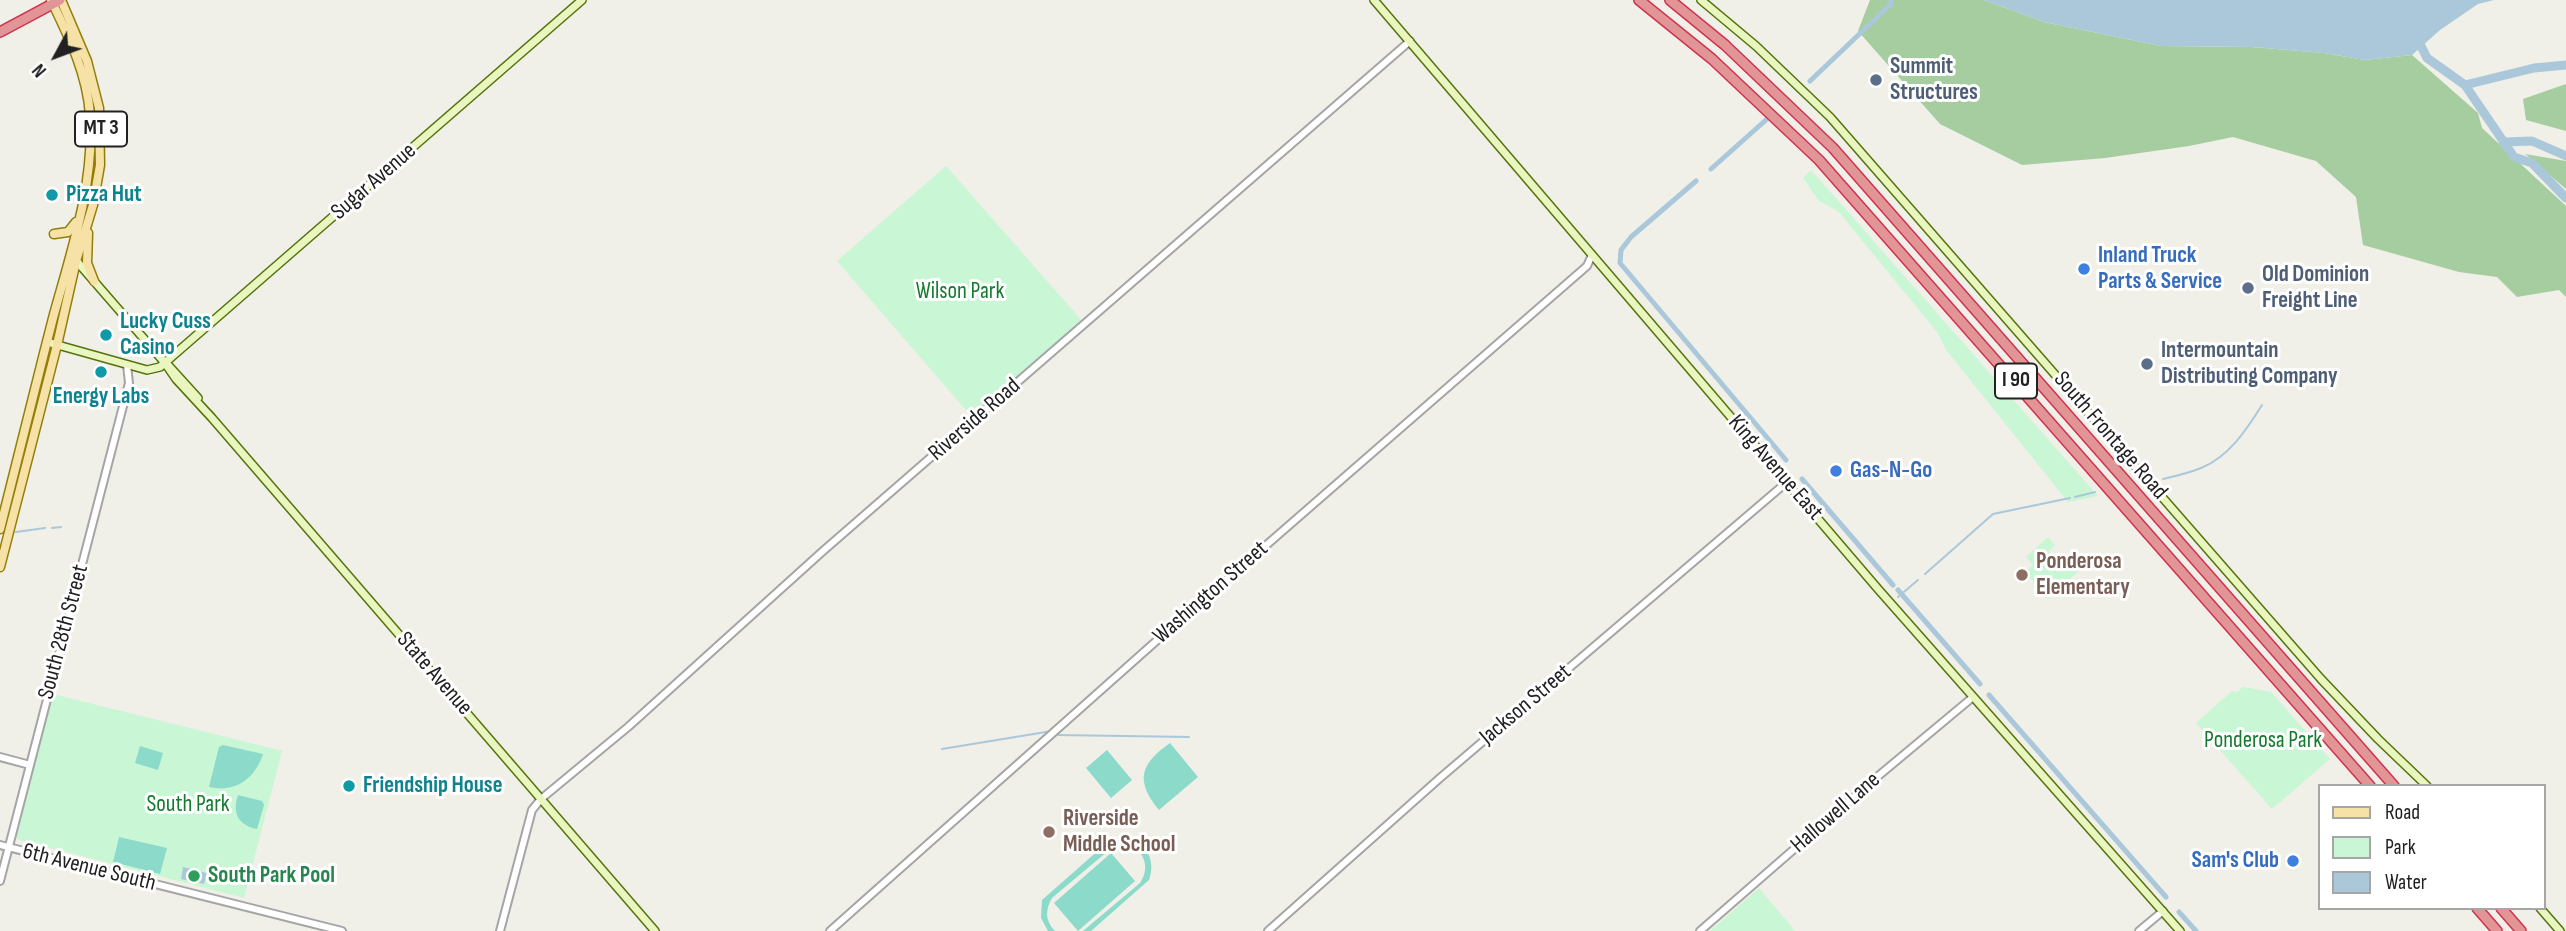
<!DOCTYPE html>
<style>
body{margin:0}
#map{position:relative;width:2566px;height:931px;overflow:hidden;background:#f0efe8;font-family:"Sofia Sans Condensed",sans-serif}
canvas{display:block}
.legend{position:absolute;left:2318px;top:784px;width:228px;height:126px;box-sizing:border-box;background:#fff;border:2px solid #a6a6a6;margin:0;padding:9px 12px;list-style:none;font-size:21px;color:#212121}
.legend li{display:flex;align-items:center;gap:14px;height:35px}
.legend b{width:35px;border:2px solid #a6a6a6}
.north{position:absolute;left:21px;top:21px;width:70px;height:70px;-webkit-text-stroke:5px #fff;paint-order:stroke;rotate:229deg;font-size:19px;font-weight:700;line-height:28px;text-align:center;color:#212121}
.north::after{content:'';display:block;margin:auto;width:24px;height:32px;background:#212121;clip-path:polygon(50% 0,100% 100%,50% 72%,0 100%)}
</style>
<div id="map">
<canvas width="2566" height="931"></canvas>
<ul class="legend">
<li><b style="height:9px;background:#f6e2a7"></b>Road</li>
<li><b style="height:19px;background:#c9f6d5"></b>Park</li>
<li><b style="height:19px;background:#abc8db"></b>Water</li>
</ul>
<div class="north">N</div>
</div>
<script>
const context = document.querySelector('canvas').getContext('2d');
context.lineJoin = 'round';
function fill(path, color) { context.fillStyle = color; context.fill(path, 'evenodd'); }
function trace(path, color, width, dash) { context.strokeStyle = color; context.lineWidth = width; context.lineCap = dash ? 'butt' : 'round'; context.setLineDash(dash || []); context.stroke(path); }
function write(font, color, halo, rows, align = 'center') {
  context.font = font + ' "Sofia Sans Condensed",sans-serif'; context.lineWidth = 6; context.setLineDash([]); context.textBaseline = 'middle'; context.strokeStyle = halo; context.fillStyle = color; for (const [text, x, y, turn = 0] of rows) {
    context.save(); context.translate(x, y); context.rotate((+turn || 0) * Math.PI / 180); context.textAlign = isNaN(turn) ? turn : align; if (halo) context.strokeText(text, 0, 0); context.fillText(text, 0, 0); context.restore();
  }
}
const forest = new Path2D(`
 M1870,0H1984L2044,22L2161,46L2252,47L2324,53L2365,60L2412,55L2478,113L2482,128L2566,206V297L2559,290L2517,297L2497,277L2459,272L2363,245L2356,197L2316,161L2233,137L2189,146L2105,158L2022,165L1940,124L1858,31Z
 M2566,84V131L2526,120L2523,99Z
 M2525,154L2566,161V189L2529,157Z`);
const park = new Path2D(`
 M946,166L1083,322L972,417L837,261Z
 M1811,170L2098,496L2068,502L1946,350L1937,332L1838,211L1819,201L1803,178Z
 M2048,537L2055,545L2049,551L2060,564L2071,555L2082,568L2048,599L2025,572L2033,565L2026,557Z
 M2243,687L2271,692L2330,759L2272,809L2196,723L2232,691L2237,692Z
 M53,694L282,751L244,898L16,839Z
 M1759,888L1795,931H1710Z`);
const pitch = new Path2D(`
 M1170,743L1198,777L1159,810C1135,781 1140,764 1170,743Z
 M223,745L263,754C255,779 235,793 209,787L219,747Z
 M140,746L163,753L158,770L135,763Z
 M1107,750L1132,780L1111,798L1086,768Z
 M238,795L262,801L264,805L257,829C238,825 232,813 238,795Z
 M119,837L167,848L160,874L113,862Z
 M1126,838C1147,842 1156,861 1149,880L1091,931H1083L1140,883C1154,863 1138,839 1114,846L1052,898C1045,910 1045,921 1055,931H1048L1041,918L1042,900L1109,841Z
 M1111,853L1135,881L1078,931L1054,903Z`);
const water = new Path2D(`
 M1984,0H2494L2478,4L2440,30L2412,55L2365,60L2324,53L2252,47L2161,46L2044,22Z
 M183,867L207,873L204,884L181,879Z`);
const stream = new Path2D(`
 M2163,479C2176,476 2189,473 2201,468C2229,457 2247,429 2262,405
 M2075,497L2095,492
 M52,528L61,527
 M16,532L45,528
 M1925,574L1993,514L2070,498
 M1898,597L1918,580
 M1058,735L1189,737
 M942,749L1052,731`);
const canal = new Path2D(`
 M1810,81L1891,4V0
 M1711,169L1767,119
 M1696,181L1631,237L1621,250L1620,263L1786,460
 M1802,479L1893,585
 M1898,590L1980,684
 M1989,695L2166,897
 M2179,912L2196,931`);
const river = new Path2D(`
 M2416,36L2427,58L2465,85L2514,157L2532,163L2566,198
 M2465,85L2534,68L2566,65
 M2503,142L2532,141L2566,156`);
const tertiary = new Path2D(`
 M0,757L30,765
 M0,845L342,931
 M0,881L129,383L127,365
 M500,931L532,810L541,799L628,727L823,551L1410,41
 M830,931L1163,635L1587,266L1592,255
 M1268,931L1440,778L1787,482
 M1700,931L1877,777L1973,697
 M2139,931L2163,911`);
const secondary = new Path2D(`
 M1374,0L1878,589L2180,931
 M1701,0L1756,46L1830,117L2321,679L2378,739L2427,786
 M73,257L165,363L176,379L212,418L655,931
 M47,342L147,370L160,367L582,0
 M169,366L198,398
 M2540,908L2560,931`);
const primary = new Path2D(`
 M88,233L87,263L94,281
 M54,234L68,232L76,222
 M0,529C18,458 35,388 53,318C71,252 95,183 90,115C87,73 69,37 51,0
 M0,567L57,345L76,261L93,205L100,165L99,108L87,61L61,0`);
const motorway = new Path2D(`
 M1639,0L1712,59L1819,160L2370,786
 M1670,0L1725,45L1833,148L2394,786
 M0,32L60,0
 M2477,908L2497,931
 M2501,908L2521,931`);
const markers = [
 [1876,80,7,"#5c6f8a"],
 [52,195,7,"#0f9aa8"],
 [2084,269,7,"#3f7fe0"],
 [2248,288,7,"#5c6f8a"],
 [106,335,7,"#0f9aa8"],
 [2147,364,7,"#5c6f8a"],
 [101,372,7,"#0f9aa8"],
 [1836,471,7,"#3f7fe0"],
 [2022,575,7,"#8d6e63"],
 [349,786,7,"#0f9aa8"],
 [1049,832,7,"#8d6e63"],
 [2293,861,7,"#3f7fe0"],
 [194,876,7,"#2e9e5b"]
];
const shields = [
 [101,129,52],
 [2016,381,42]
];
const shieldNames = [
 ["MT 3",101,129],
 ["I 90",2016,381]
];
const serviceNames = [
 ["Summit",1890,67],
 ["Structures",1890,93],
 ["Old Dominion",2262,275],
 ["Freight Line",2262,301],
 ["Intermountain",2161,351],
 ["Distributing Company",2161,377]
];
const streetNames = [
 ["Sugar Avenue",374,182,-41],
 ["Riverside Road",975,420,-41],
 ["South Frontage Road",2110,436,49],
 ["King Avenue East",1775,468,49],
 ["Washington Street",1211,593,-41],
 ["South 28th Street",64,632,-75],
 ["State Avenue",434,674,49],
 ["Jackson Street",1526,705,-40],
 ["Hallowell Lane",1836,813,-41],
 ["6th Avenue South",89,868,14]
];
const cultureNames = [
 ["Pizza Hut",66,195],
 ["Lucky Cuss",120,322],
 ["Casino",120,348],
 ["Energy Labs",101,397,"center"],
 ["Friendship House",363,786]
];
const shopNames = [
 ["Inland Truck",2098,256],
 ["Parts & Service",2098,282],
 ["Gas-N-Go",1850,471],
 ["Sam's Club",2279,861,"right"]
];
const parkNames = [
 ["Wilson Park",960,292],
 ["Ponderosa Park",2263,741],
 ["South Park",188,805]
];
const educationNames = [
 ["Ponderosa",2036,562],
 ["Elementary",2036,588],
 ["Riverside",1063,819],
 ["Middle School",1063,845]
];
const leisureNames = [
 ["South Park Pool",208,876]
];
fill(forest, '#a5cd9f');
fill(park, '#c9f6d5');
fill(pitch, '#8bdaca');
fill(water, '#abc8db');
trace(stream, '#abc8db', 2);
trace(canal, '#abc8db', 5);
trace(river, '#abc8db', 9);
trace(tertiary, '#a5a5a5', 10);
trace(secondary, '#55730c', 10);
trace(primary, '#937e0a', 11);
trace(motorway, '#d0334d', 12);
trace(tertiary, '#fff', 6);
trace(secondary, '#eaf6c0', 7);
trace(primary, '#f6e2a7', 8);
trace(motorway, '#e29596', 9);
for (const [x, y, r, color] of markers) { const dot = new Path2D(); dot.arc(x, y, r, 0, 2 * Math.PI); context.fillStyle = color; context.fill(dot); trace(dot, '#fff', 2.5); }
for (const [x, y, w] of shields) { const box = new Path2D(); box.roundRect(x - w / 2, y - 17.5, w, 35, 5); context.fillStyle = '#fff'; context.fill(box); trace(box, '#212121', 2); }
write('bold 21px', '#212121', null, shieldNames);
write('bold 23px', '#4e5e75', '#fff', serviceNames, 'left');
write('23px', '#212121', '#fff', streetNames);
write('bold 23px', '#0d838f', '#fff', cultureNames, 'left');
write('bold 23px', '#366cbe', '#fff', shopNames, 'left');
write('23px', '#137a2e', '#fff', parkNames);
write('bold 23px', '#785e54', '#fff', educationNames, 'left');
write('bold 23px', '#27864d', '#fff', leisureNames, 'left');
</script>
